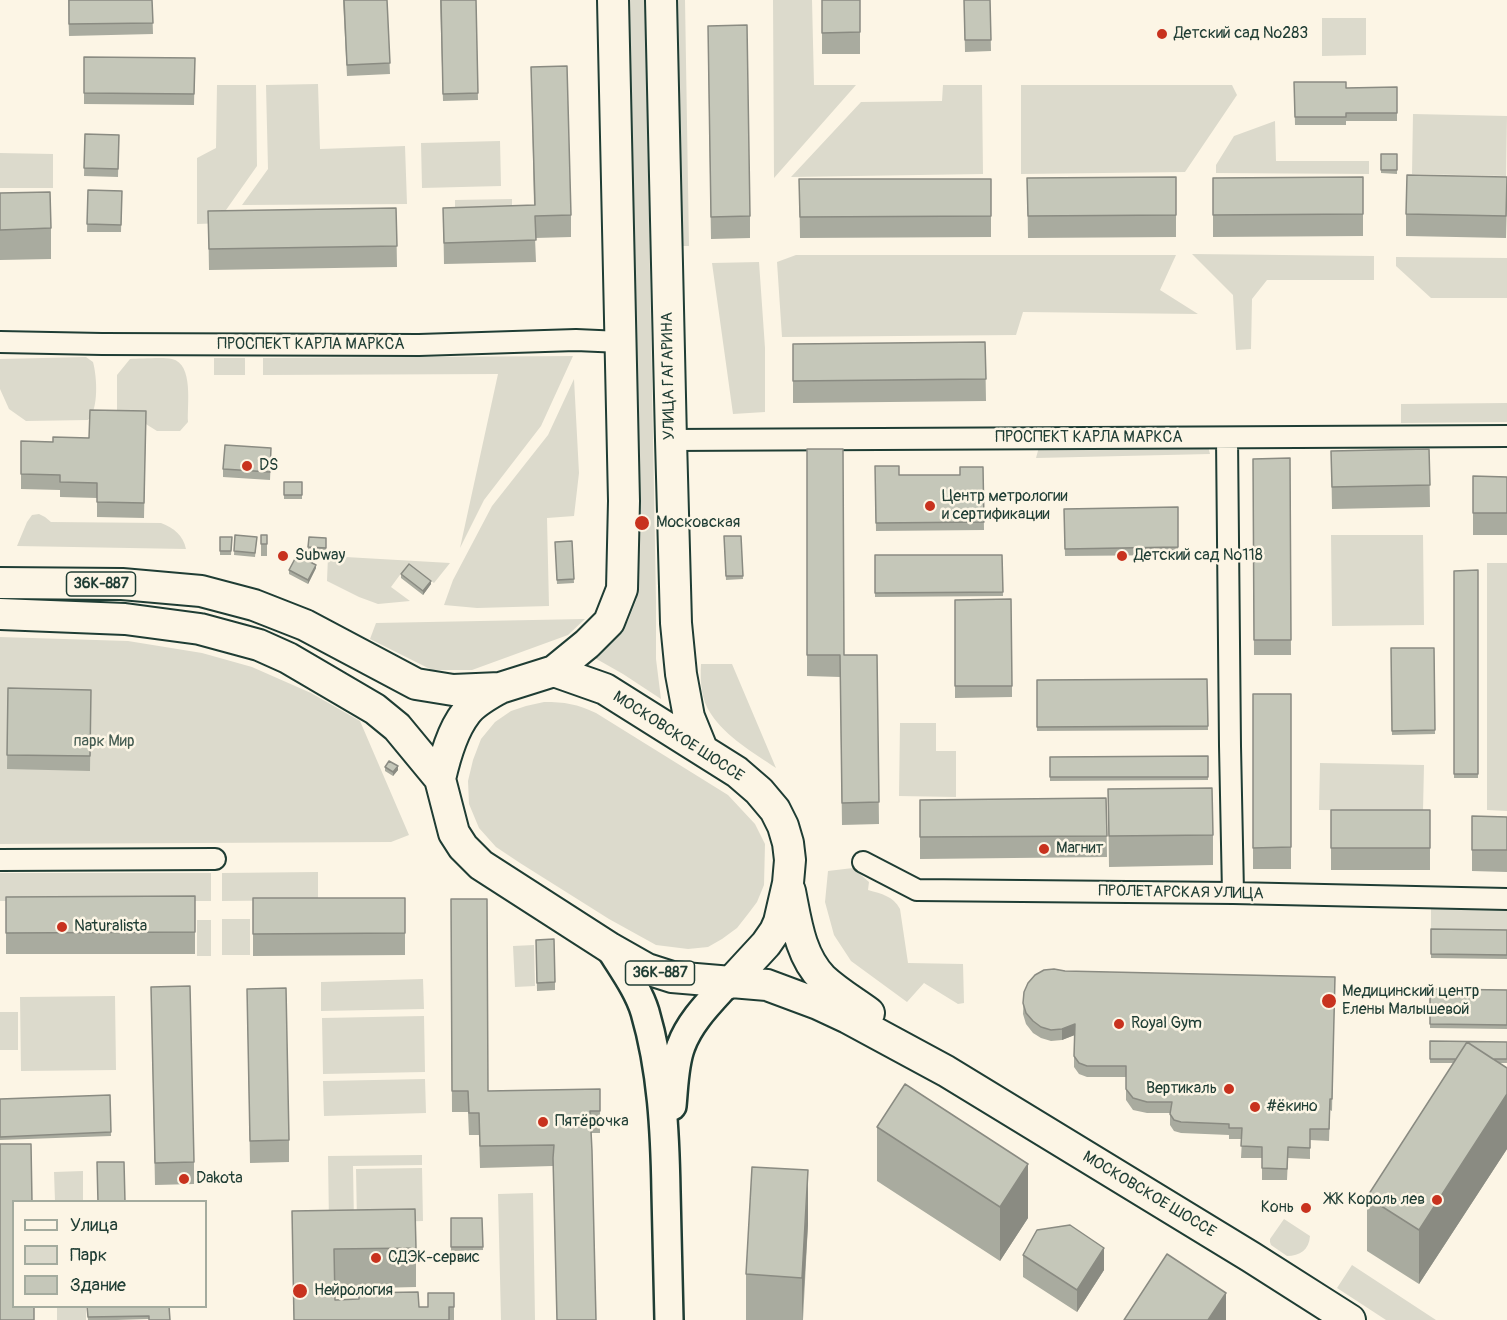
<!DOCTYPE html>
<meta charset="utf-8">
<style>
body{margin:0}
#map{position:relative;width:1507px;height:1320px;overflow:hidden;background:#fcf5e5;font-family:Pangolin,sans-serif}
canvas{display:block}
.legend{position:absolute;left:12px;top:1200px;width:195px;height:108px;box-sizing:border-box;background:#fcf5e5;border:2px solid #a4ab9e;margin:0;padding:8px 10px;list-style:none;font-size:18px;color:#1f3d34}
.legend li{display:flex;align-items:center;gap:12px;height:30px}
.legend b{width:30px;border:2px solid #a4ab9e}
</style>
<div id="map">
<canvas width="1507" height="1320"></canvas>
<ul class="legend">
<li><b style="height:8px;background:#fcf5e5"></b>Улица</li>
<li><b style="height:16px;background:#dcdacc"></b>Парк</li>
<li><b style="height:16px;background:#c5c7b9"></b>Здание</li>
</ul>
</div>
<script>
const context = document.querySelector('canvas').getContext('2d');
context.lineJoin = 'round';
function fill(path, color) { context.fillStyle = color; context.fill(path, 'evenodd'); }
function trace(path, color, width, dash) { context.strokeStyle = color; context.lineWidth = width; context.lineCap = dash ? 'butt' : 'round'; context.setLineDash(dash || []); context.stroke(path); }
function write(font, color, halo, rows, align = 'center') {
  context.font = font + ' Pangolin,sans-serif'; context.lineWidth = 5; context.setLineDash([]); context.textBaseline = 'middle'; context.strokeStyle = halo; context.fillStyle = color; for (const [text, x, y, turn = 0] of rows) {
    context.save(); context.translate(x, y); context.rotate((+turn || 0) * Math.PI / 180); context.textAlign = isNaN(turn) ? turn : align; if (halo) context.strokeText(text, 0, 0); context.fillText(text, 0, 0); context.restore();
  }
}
const green = new Path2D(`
 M626,0H645L656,600V659L661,699L623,674L593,657L614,640L628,621L637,598Z
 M677,0H685L689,246H681Z
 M773,0H812L814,85H856L774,178Z
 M1322,18H1366V55L1322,56Z
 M318,84L320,149L405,146L407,204L242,205L268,169L266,85Z
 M217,85H256L257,166L226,210V223L197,224V158L216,148Z
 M943,85H982L983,174L791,177L861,102L942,101Z
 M1021,85H1232L1237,95L1185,172L1021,174Z
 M1413,114L1507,116L1506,176L1412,174Z
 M1275,121L1276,161H1369V174L1216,173V165L1234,136Z
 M500,141L501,186L422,188L421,143Z
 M0,153L53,154V188H0Z
 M512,199V220L455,222V200Z
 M1192,254L1374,256V280H1267L1252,299L1251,349L1236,350L1233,295Z
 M796,255H1176L1160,290L1198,314L1023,312L1016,335L782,337L777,262Z
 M1396,257L1507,258V298H1431L1396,266Z
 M759,262L765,348V412L733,414L712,263Z
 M573,356L541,426L484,500L460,548L498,374L263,375V358Z
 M86,357L93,362C97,377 99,409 88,420L26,421L9,409L0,389V359Z
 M214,358H245V375H214Z
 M130,359C140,359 163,357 172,359C194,364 187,405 188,422L180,431H157L141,421L117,418V375Z
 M574,379L579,473L574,516L547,518L549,606L477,608L444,605L453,580L492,506L548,435Z
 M1507,403V422L1401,423V404Z
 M1208,446L1210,454L1036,458L1039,447Z
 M39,514L45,517L51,522L161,523C174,528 183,535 186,549L17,546L27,522L32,515Z
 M1331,535H1423L1424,625L1332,626Z
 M328,556L450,563L434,583L408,564L391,587L410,601L378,604L359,597L327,581Z
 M1487,563H1507V811L1487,810Z
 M585,619L568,635L472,670H432L370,639L376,623Z
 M0,637L128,641L202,653L252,667L311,693L360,721L409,835L391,842L0,844Z
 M701,664H732L776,768C754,753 726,737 711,714C701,700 700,681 701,664Z
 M544,702C565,702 577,704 596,713L728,795L755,824L765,844L764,885L757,902L748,914L737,928L722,939L708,947L688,949L656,945L609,919L520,863L496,847L479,828L469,804L468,781L473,760L481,739L495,722L511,711L526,706Z
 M900,723H936V751H956V797L899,796Z
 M1320,763L1424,765L1423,811L1319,810Z
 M853,868L869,882L868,890C882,894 893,896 900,909L908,963L963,964L964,1003L958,1004L924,983L907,1002L851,961L834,935L825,902L828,871Z
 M318,872V900L222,901V873Z
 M0,873H211V901H0Z
 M1431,906L1507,907V934L1431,933Z
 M222,919H250V955H222Z
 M197,920H211V956H197Z
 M534,945L535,986L515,987L513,946Z
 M423,979L424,1009L321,1011V982Z
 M115,996L116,1070L21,1071L20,997Z
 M0,1012H18V1050H0Z
 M424,1016L425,1072L323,1074L322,1018Z
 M425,1079L426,1113L324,1116L323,1081Z
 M422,1155V1165L353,1166L354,1223H329L328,1156Z
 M422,1168L423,1221L357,1223L356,1169Z
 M83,1171V1201H55L54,1172Z
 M533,1193L535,1320H501L498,1194Z
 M1284,1219L1310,1236C1309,1250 1300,1256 1287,1256L1271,1245L1270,1242V1239Z
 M1352,1265L1436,1320H1386L1337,1288Z
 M57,1307H86V1320H57Z`);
const street = new Path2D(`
 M0,342L102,344L419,345L576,340L621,342
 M1227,438L1230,746L1233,893
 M671,440L1507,436
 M0,860L215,859
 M863,862L917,890L1233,893L1507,899`);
const secondary = new Path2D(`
 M610,948C622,968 638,989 645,1012C662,1070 665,1132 666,1192C667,1235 668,1277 669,1320
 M672,1106C674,1086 674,1064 681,1046C690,1021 711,1001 728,982`);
const primary = new Path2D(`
 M661,0L671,440L676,623L681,674L689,717L702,749
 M0,583L122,584L201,591L254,605L305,625L416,684L453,690L500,688L554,671L605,689L737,772L759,791L775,810L783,826L788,843L790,860L788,883L779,922L775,931L766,944L730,983L728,982
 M0,614L125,619L200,629L259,645L288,658L375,709L397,727L440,779L454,833L463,847L481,865L610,948L647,969L672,977L767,985L818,1004L848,1018L946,1071L1251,1257L1350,1320
 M554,671L587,644L609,622L622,589L624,501L613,0
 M440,779C445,757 452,731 466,713C474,702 488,695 500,688
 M790,891C796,921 800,956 823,979C837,992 854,1002 869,1013`);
const wall = new Path2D(`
 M68,0H152L153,34L69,36Z
 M343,0H387L390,74L347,76Z
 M440,0H476L478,100L443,101Z
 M822,0H860V54H822Z
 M964,0H990L991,51L965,52Z
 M708,47L750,216V238L711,239Z
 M84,57L195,58L194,105L84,104Z
 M531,67L571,215V237L535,238L536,262L444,264L443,208L534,205Z
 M1294,82L1346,88L1397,87V121H1346V125H1295Z
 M85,134L119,135L118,177L84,176Z
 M1381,154H1397V174L1381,173Z
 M1176,177V237L1028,238L1027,178Z
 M1363,177V236L1213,237V178Z
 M799,179H991V237L800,238Z
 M88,190L122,191L121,232H87Z
 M0,193L51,228V259L0,260Z
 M1507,199L1506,238L1406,236V214Z
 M396,208L397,267L209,270L208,211Z
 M985,342L986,401L793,403V344Z
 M146,411L144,518L97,517V498L60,497V490L21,489V441L53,442L89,438Z
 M807,449L844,655H877L879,824L842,825L840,677L807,676Z
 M1429,449L1430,507L1332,509L1331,451Z
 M271,456L270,480L223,477V469Z
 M1290,458L1291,655H1254L1253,459Z
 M875,466L899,475H960L983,467L984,530L876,531Z
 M1473,476L1507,477V535H1473Z
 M284,482H302V499H284Z
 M1178,507V555L1065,556L1064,509Z
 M235,535L257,537L255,557L234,555Z
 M261,535H267V556H261Z
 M724,536H741L743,579L726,580Z
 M220,537H232L231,555H220Z
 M309,537L326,538V552L308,551Z
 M572,541L574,583L557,584L555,542Z
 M875,555H1002L1003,596L875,597Z
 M316,568L308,584L289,574V570Z
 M1478,570V778H1454V571Z
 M401,574L431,584L423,595L401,578Z
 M955,600L1012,686V697L955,698Z
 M1391,648H1434L1435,734L1392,735Z
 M1207,679L1208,730L1037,731V680Z
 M8,688L91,690L90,771L7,769Z
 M1253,694H1291V869H1253Z
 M1208,756V780L1050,781V757Z
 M385,767L398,770L393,776L385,771Z
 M1108,789L1213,835V865L1109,867Z
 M1106,798L1107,857L920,859V800Z
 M1331,810H1430V870H1331Z
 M1472,816L1507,817V872L1472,871Z
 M195,896V954H6V897Z
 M253,898H405V955L253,956Z
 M451,899L488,1091L600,1111V1133H591L596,1320H557L553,1166L480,1168L479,1135H469L468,1112H452Z
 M1431,929L1507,930V959L1431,958Z
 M536,940L555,982V990L537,991Z
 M1065,971L1335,977L1332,1111L1330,1110L1329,1141L1310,1140V1159L1288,1158L1287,1180H1262V1158H1241L1242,1139H1229V1135L1181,1133L1174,1131L1170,1125V1113H1147L1133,1110L1126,1100V1077H1087L1079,1074L1074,1067V1035L1062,1040L1051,1041L1041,1038L1033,1033L1026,1024L1023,1014L1024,992Z
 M151,987L194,1162V1184L155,1185Z
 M247,989L289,1140V1162L250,1163Z
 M1430,989L1507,990V1029L1430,1028Z
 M1430,1041L1507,1042V1063H1499L1507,1068V1149L1419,1284L1367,1251V1197L1454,1063H1430Z
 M110,1095L111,1136L0,1140V1099Z
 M877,1127L1028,1218L1000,1261L877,1181Z
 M292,1211L416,1248V1287L335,1289V1300L419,1307H428L454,1293V1320H294Z
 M451,1218H482L483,1250L451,1251Z
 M808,1224L803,1320H746V1274Z
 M1023,1255L1104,1270L1077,1312L1023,1277Z
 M87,1306H169L149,1319L117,1320H88Z`);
const shadedWall = new Path2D(`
 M316,565V568L308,584V580Z
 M431,581V584L423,595V591Z
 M398,766V770L393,776V772Z
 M1075,1024V1035L1062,1040V1029Z
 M1507,1094V1149L1419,1284V1230Z
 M1028,1164V1218L1000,1261V1207Z
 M808,1170V1224L802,1320V1278Z
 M1104,1248V1270L1077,1312V1290Z
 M1226,1293V1320H1208Z`);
const building = new Path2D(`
 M69,0H152L153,23L69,24Z
 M344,0H387L390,63L347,65Z
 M441,0H476L478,93L443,94Z
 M822,0H860V32L822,33Z
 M964,0H990L991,40H965Z
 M747,25L750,216L711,217L708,26Z
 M84,57L195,58L194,94L84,93Z
 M567,66L571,215L535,216L536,240L444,243L443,208L535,205L531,67Z
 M1294,82H1346V88L1397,87V113H1346V117H1295Z
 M85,134L119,135L118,169L84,168Z
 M1381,154H1397V170H1381Z
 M1407,175L1507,177L1506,216L1406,214Z
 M1176,177V215L1028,216L1027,178Z
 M1363,177V214L1213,215V178Z
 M799,179H991V216L800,217Z
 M88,190L122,191L121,225L87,224Z
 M50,192L51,228L0,230V193Z
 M396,208L397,246L209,249L208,211Z
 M985,342L986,379L793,381V344Z
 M90,410L146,411L144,503L97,502V483L60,482V475L21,474V441L53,442V437L89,438Z
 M225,445L271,448L270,472L223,469Z
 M807,449H843L844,655H877L879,802L842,803L840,655H807Z
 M1429,449L1430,485L1332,487L1331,451Z
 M1290,458L1291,640H1254L1253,459Z
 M875,466H899V475H960V467H983L984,522L876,523Z
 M1473,476L1507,477V513H1473Z
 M284,482H302V495H284Z
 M1178,507V547L1065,549L1064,509Z
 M235,535L257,537L255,553L234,551Z
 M261,535H267V544H261Z
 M724,536H741L743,576H726Z
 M220,537H232L231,551H220Z
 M309,537L326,538V548L308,547Z
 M572,541L574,579L557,580L555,542Z
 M297,555L316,565L308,580L289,570Z
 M875,555H1002L1003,592L875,593Z
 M409,564L431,581L423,591L401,574Z
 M1478,570V774H1454V571Z
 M1011,599L1012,686H955V600Z
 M1391,648H1434L1435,730L1392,731Z
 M1207,679L1208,726L1037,727V680Z
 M8,688L91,690L90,756L7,755Z
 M1253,694H1291V847L1253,848Z
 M1208,756V777H1050V757Z
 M389,761L398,766L393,772L385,767Z
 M1212,788L1213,835L1109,836L1108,789Z
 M1106,798L1107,836L920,837V800Z
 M1331,810H1430V848H1331Z
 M1472,816L1507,817V850H1472Z
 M195,896V932L6,933V897Z
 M253,898H405V933L253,934Z
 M451,899H487L488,1091L600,1089V1111H590L592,1151L596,1320H557L553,1158L554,1145L480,1146L479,1113H469L468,1091H452Z
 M1431,929L1507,930V955L1431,954Z
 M554,939L555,982L537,983L536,940Z
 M1054,969L1065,971L1335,977L1332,1099H1330L1329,1129H1310V1148L1288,1147L1287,1169L1262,1168V1147L1241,1146L1242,1128H1229V1124L1181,1122L1174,1120L1170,1114L1172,1102H1147L1133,1098L1126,1089V1066H1087L1079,1063L1074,1056L1075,1024L1062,1029L1051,1030L1041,1027L1033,1021L1026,1013L1023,1003L1024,992L1028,983L1035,975L1044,970Z
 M190,986L194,1162L155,1163L151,987Z
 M286,988L289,1140L250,1141L247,989Z
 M1430,989L1507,990V1025L1430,1024Z
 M1430,1041L1507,1042V1059H1493L1467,1042L1456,1059H1430Z
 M1467,1042L1507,1068V1094L1419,1230L1367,1197Z
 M905,1084L1028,1164L1000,1207L877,1127Z
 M110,1095L111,1132L0,1137V1099Z
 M0,1144H31L32,1202H14V1306H34V1320H0Z
 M97,1162H124L125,1202H98Z
 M752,1167L808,1170L802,1278L746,1274Z
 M415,1209L416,1248L334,1249L335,1300L359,1299V1293L418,1292L419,1307H428V1293H454V1307H449V1320H294L292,1211Z
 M451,1218H482L483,1247H451Z
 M1070,1225L1104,1248L1077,1290L1023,1255L1037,1230Z
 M1167,1254L1226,1293L1208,1320H1124Z
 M87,1306H169L170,1320H149V1316L88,1317Z`);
const markers = [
 [1162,34,6,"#c8321e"],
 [247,466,6,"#c8321e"],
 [930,506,6,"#c8321e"],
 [642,523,8,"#c8321e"],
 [283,556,6,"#c8321e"],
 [1122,556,6,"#c8321e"],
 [1044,849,6,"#c8321e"],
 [62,927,6,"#c8321e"],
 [1329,1001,8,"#c8321e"],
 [1119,1024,6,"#c8321e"],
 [1229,1089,6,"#c8321e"],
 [1255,1107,6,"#c8321e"],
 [543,1122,6,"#c8321e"],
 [184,1179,6,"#c8321e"],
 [1437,1200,6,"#c8321e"],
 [1306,1208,6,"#c8321e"],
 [376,1258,6,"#c8321e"],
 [300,1291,8,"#c8321e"]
];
const shields = [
 [101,584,69],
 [660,973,69]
];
const shieldNames = [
 ["36К-887",101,584],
 ["36К-887",660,973]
];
const poiNames = [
 ["Детский сад №283",1174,34],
 ["DS",259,466],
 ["Центр метрологии",942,497],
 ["и сертификации",942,515],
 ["Московская",656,523],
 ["Subway",295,556],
 ["Детский сад №118",1134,556],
 ["Магнит",1056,849],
 ["Naturalista",74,927],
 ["Медицинский центр",1342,992],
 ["Елены Малышевой",1342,1010],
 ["Royal Gym",1131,1024],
 ["Вертикаль",1217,1089,"right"],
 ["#ёкино",1267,1107],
 ["Пятёрочка",555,1122],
 ["Dakota",196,1179],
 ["ЖК Король лев",1425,1200,"right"],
 ["Конь",1294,1208,"right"],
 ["СДЭК-сервис",388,1258],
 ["Нейрология",314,1291]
];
const streetNames = [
 ["ПРОСПЕКТ КАРЛА МАРКСА",311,345],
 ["УЛИЦА ГАГАРИНА",669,376,-91],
 ["ПРОСПЕКТ КАРЛА МАРКСА",1089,438],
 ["МОСКОВСКОЕ ШОССЕ",678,737,33],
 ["ПРОЛЕТАРСКАЯ УЛИЦА",1181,893,1],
 ["МОСКОВСКОЕ ШОССЕ",1149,1195,31]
];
const parkNames = [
 ["парк Мир",104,742]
];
fill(green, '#dcdacc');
trace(street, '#1f3d34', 24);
trace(secondary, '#1f3d34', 32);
trace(primary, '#1f3d34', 34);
trace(street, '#fcf5e5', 20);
trace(secondary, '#fcf5e5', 27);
trace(primary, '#fcf5e5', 30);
fill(wall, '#a9ab9f');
fill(shadedWall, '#8a8b82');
fill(building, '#c5c7b9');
trace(building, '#8a8b82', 1.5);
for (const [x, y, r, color] of markers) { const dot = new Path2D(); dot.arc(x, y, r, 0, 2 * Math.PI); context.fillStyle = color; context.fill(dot); trace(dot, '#fcf5e5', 2); }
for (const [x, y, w] of shields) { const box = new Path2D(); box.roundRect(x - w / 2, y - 12, w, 24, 4.5); context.fillStyle = '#fcf5e5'; context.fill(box); trace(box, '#1f3d34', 1.5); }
write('bold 15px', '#1f3d34', null, shieldNames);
write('16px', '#1f3d34', '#fcf5e5', poiNames, 'left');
write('16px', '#1f3d34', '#fcf5e5', streetNames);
write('16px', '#455c52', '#fcf5e5', parkNames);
</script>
